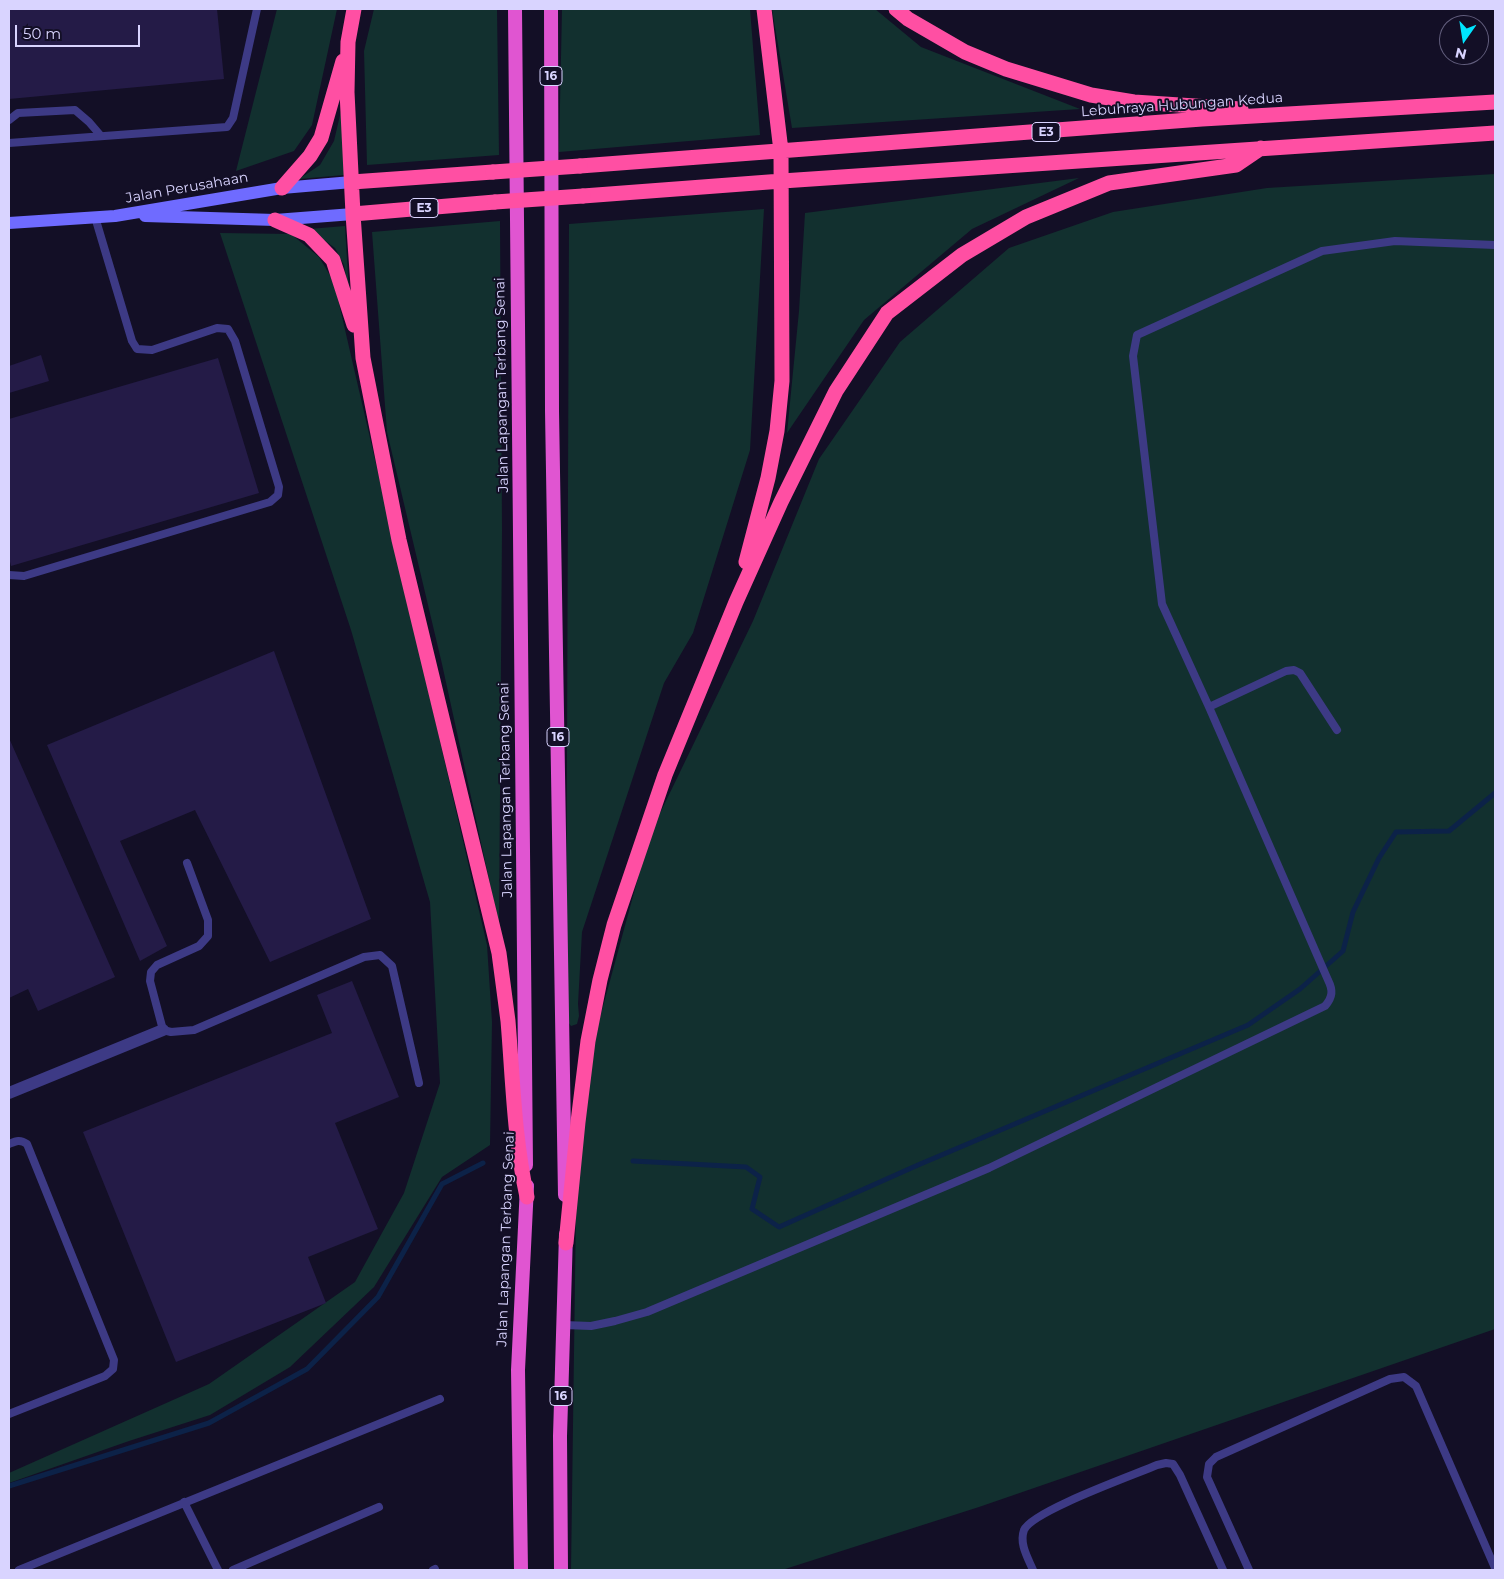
<!DOCTYPE html>
<style>
body{margin:0}
#map{position:relative;width:1504px;height:1579px;overflow:hidden;background:#130f26;font-family:Montserrat,sans-serif}
canvas{display:block}
.frame{position:absolute;inset:0;border:10px solid #d9d4ff;pointer-events:none}
.north{position:absolute;left:1439px;top:15px;width:50px;height:50px;box-sizing:border-box;background:#130f26;border:1px solid #625e7d;border-radius:50%;rotate:193deg;font-size:14px;font-weight:700;line-height:20px;text-align:center;color:#d9d4ff}
.north::after{content:'';display:block;margin:auto;width:18px;height:22px;background:#00e5ff;clip-path:polygon(50% 0,100% 100%,50% 72%,0 100%)}
.scale{position:absolute;left:15px;top:25px;width:125px;height:22px;box-sizing:border-box;border:2px solid #d9d4ff;border-top:0;padding-left:6px;font-size:15px;line-height:18px;white-space:nowrap;color:#d9d4ff;-webkit-text-stroke:4px #130f26;paint-order:stroke}
</style>
<div id="map">
<canvas width="1504" height="1579"></canvas>
<div class="frame"></div>
<div class="north">N</div>
<div class="scale">50 m</div>
</div>
<script>
const context = document.querySelector('canvas').getContext('2d');
context.lineJoin = 'round';
function fill(path, color) { context.fillStyle = color; context.fill(path, 'evenodd'); }
function trace(path, color, width, dash) { context.strokeStyle = color; context.lineWidth = width; context.lineCap = dash ? 'butt' : 'round'; context.setLineDash(dash || []); context.stroke(path); }
function write(font, color, halo, rows, align = 'center') {
  context.font = font + ' Montserrat,sans-serif'; context.lineWidth = 4; context.setLineDash([]); context.textBaseline = 'middle'; context.strokeStyle = halo; context.fillStyle = color; for (const [text, x, y, turn = 0] of rows) {
    context.save(); context.translate(x, y); context.rotate((+turn || 0) * Math.PI / 180); context.textAlign = isNaN(turn) ? turn : align; if (halo) context.strokeText(text, 0, 0); context.fillText(text, 0, 0); context.restore();
  }
}
const green = new Path2D(`
 M277,9H337L312,125L294,151L236,171Z
 M374,9H497L499,155L367,165L364,51Z
 M562,9H750L760,135L559,152Z
 M772,9H875L921,47L1080,109L792,128Z
 M344,98V175L299,179L320,165L334,141Z
 M1495,174V1329L979,1507L782,1570H571L576,1207L590,1054L650,834L753,621L819,459L900,342L1009,248L1113,212L1267,188Z
 M1079,178L972,229L864,320L787,433L799,311L805,213Z
 M764,209L750,450L693,633L664,683L582,932L578,1004L579,1016L577,1024L571,1026L568,1022L566,1016L569,224Z
 M500,221L502,530L499,925L442,664L387,432L372,232Z
 M345,226L349,292L344,265L335,248L309,229Z
 M220,233L291,234L319,257L334,282L487,945L492,1022L490,1145L442,1177L374,1287L290,1367L210,1415L129,1441L9,1483V1473L209,1384L355,1282L404,1193L440,1083L430,902L351,630Z`);
const stream = new Path2D(`
 M633,1161L746,1167L760,1177L752,1209L779,1227L918,1165L1248,1025L1300,989L1343,951L1353,912L1379,858L1396,832L1449,831L1495,793
 M9,1486L209,1423L307,1369L378,1297L442,1184L483,1163`);
const building = new Path2D(`
 M9,9H217L224,79L9,99Z
 M41,355L49,381L9,393V366Z
 M218,358L259,493L11,566L9,558V419Z
 M274,651L371,919L270,962L195,810L120,841L167,946L140,961L47,745Z
 M9,738L115,977L38,1011L28,989L9,998Z
 M352,981L399,1097L335,1123L378,1229L308,1257L326,1303L176,1362L83,1132L332,1033L317,995Z`);
const service = new Path2D(`
 M9,120L18,113L75,110L89,122L101,136
 M9,143L227,127L233,118L257,9
 M9,575L24,576L270,502L278,495L279,487L235,341L228,329L217,328L152,350L137,349L132,341L95,217
 M1209,707L1286,671L1294,670L1300,673L1337,730
 M187,863L208,920V936L199,946L157,965L151,972L150,981L163,1030L171,1032L194,1030L364,957L380,955L392,966L419,1083
 M9,1144C16,1141 20,1139 27,1144L114,1360L113,1369L105,1376L9,1414
 M564,1325L591,1326L615,1321L647,1312L989,1168L1325,1006C1333,997 1333,990 1328,980L1209,707L1162,604L1133,356L1137,335L1322,251L1395,241L1495,245
 M184,1502L218,1570
 M19,1570L440,1399
 M233,1570L379,1507
 M433,1570L435,1569
 M1033,1570C1028,1558 1019,1544 1024,1530C1032,1511 1134,1475 1157,1465L1166,1463L1173,1464L1180,1475L1223,1570
 M1249,1570L1207,1477L1209,1464L1216,1457L1390,1379L1404,1377L1416,1386L1495,1568`);
const minor = new Path2D(`
 M9,1093L163,1030`);
const secondary = new Path2D(`
 M145,216L275,220L353,214
 M9,223L115,216L282,188L352,182`);
const trunk = new Path2D(`
 M515,9L526,1165
 M551,9L552,411L565,1195
 M521,1570L518,1370L527,1186
 M561,1570L560,1436L566,1234`);
const motorway = new Path2D(`
 M354,9L348,42L347,92L353,214L363,358L399,540L499,953C502,975 505,998 508,1021C513,1081 514,1138 527,1197
 M896,9L908,19L965,52L1006,69L1091,95L1134,102L1241,109
 M580,166L1202,119L1495,102
 M352,182L493,172
 M282,188L310,156L321,138L343,61
 M583,196L782,181L1495,133
 M353,214L495,202
 M275,220L309,235L333,260L354,325
 M746,562L768,478L777,431L782,381L781,151L764,9
 M566,1243L578,1122L588,1041L600,980L614,925L665,775L736,602L781,502L836,391L887,313L962,255L1026,217L1109,183L1236,165L1261,148`);
const motorwayBridge = new Path2D(`
 M493,172L580,166
 M495,202L583,196`);
const shields = [
 [551,76,22],
 [1046,132,28],
 [424,208,28],
 [558,737,22],
 [561,1396,22]
];
const shieldNames = [
 ["16",551,76],
 ["E3",1046,132],
 ["E3",424,208],
 ["16",558,737],
 ["16",561,1396]
];
const streetNames = [
 ["Lebuhraya Hubungan Kedua",1182,105,-4],
 ["Jalan Perusahaan",187,188,-10],
 ["Jalan Lapangan Terbang Senai",502,385,-91],
 ["Jalan Lapangan Terbang Senai",506,790,-91],
 ["Jalan Lapangan Terbang Senai",506,1239,-88]
];
fill(green, '#12302f');
trace(stream, '#0c2248', 5);
fill(building, '#241b47');
trace(service, '#3d3a85', 8);
trace(minor, '#3d3a85', 12);
trace(secondary, '#6f6bff', 12);
trace(trunk, '#e055d1', 14);
trace(motorway, '#ff4fa3', 15);
trace(motorwayBridge, '#ff4fa3', 15);
for (const [x, y, w] of shields) { const box = new Path2D(); box.roundRect(x - w / 2, y - 9.5, w, 19, 4); context.fillStyle = '#130f26'; context.fill(box); trace(box, '#d9d4ff', 1); }
write('bold 12px', '#d9d4ff', null, shieldNames);
write('14px', '#d9d4ff', '#130f26', streetNames);
</script>
